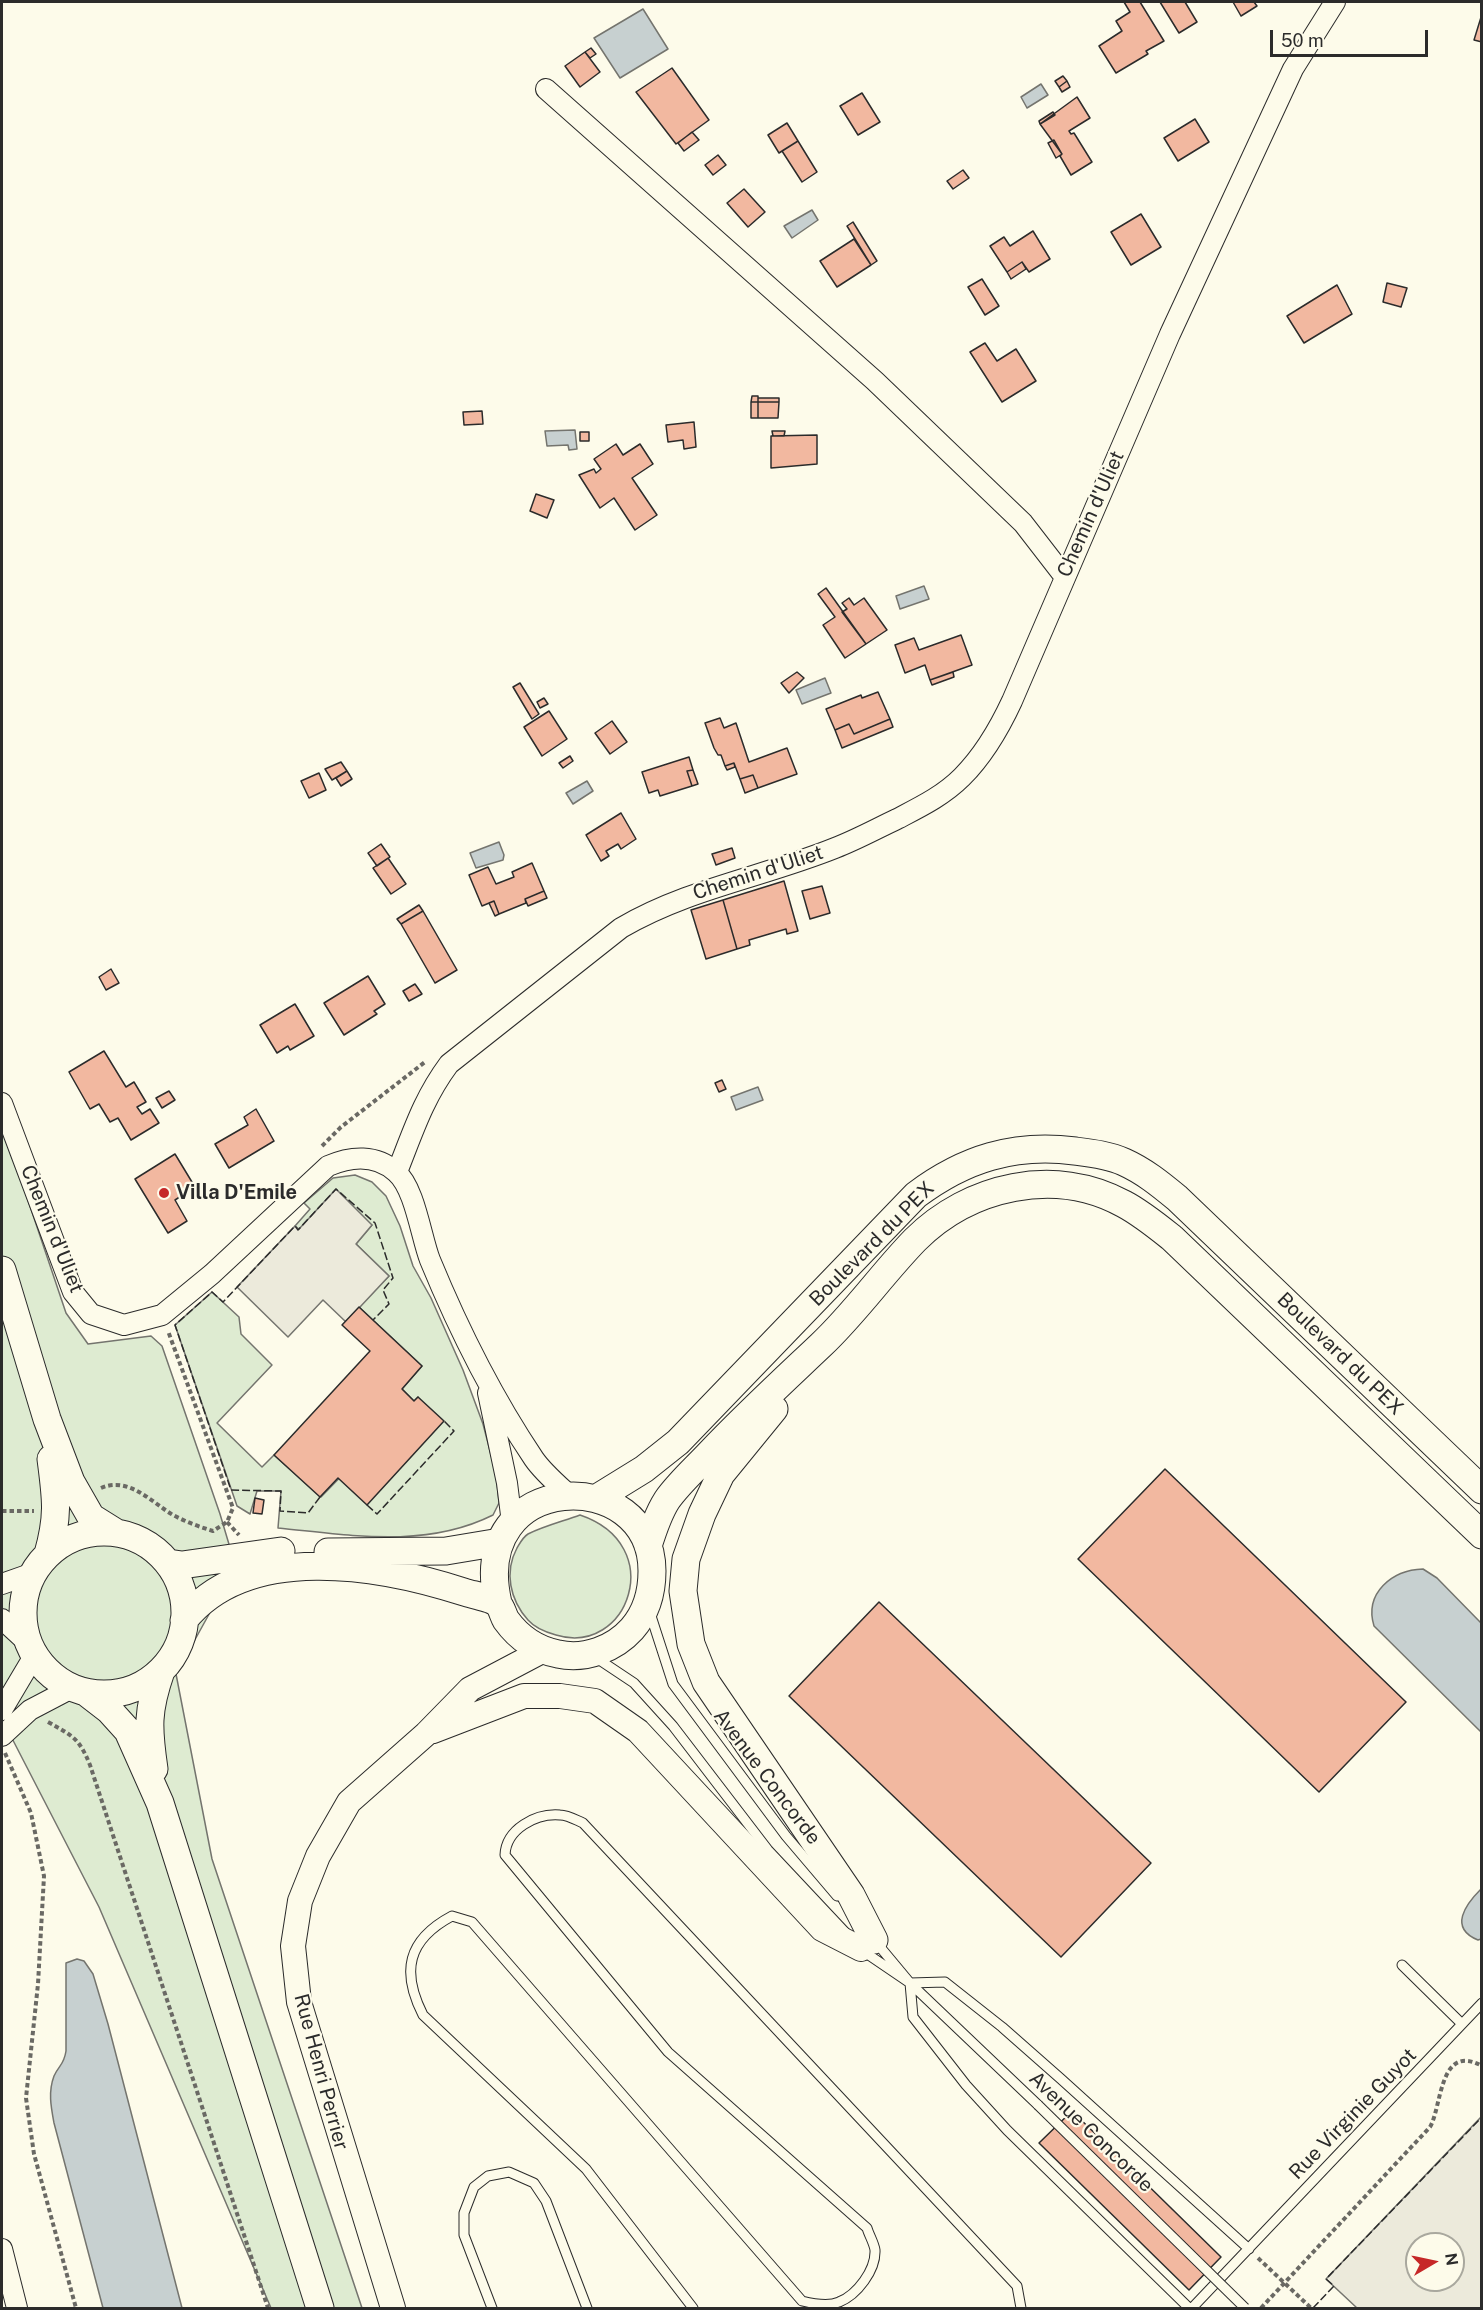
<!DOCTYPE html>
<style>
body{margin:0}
#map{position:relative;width:1483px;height:2310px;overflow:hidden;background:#fdfbea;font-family:"Public Sans",sans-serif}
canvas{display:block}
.frame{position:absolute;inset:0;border:3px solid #2b2b2b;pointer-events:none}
.north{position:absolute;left:1405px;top:2232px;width:60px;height:60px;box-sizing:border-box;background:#fdfbea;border:2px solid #a9a89e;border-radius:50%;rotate:81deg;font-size:16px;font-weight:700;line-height:24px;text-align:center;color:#2b2b2b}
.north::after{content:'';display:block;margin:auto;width:21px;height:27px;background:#c62828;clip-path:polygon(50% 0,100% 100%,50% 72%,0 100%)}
.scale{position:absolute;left:1270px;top:30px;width:158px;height:27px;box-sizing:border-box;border:3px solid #2b2b2b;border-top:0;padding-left:8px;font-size:18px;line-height:21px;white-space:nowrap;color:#2b2b2b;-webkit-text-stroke:4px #fdfbea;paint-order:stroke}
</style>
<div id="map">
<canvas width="1483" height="2310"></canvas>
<div class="frame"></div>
<div class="north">N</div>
<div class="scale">50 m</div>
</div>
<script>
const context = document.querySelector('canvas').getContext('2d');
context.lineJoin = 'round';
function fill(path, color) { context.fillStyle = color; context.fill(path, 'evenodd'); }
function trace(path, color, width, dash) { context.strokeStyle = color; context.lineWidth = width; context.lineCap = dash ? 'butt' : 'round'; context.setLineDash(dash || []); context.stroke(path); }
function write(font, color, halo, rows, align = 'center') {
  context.font = font + ' "Public Sans",sans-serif'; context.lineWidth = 4.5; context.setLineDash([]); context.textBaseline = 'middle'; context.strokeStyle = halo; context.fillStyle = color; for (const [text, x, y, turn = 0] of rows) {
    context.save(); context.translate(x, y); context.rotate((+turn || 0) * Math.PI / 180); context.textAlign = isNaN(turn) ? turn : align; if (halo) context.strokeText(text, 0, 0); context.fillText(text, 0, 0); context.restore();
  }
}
const green = new Path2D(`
 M2,1123L66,1313L88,1344L151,1336L162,1346L220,1514L242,1588L213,1607L176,1674L212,1859L362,2308H271L99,1907L2,1719Z
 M355,1175L372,1182L386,1196L400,1226L413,1266L431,1298L463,1370L483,1424L496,1474L499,1503L493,1515C425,1549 350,1535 278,1528L281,1491H257L250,1514L237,1506L175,1325L212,1292L239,1317L241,1334L272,1365L217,1423L262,1467L274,1455L321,1497L418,1397L414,1401L402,1389L422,1366L359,1307L389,1276L356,1244L372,1225L298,1230L295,1226L310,1209L304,1203L333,1178Z
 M580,1515C669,1545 628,1657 556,1635C545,1632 535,1628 528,1620C510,1600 504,1572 517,1548C520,1543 523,1537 528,1534C544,1526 564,1521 580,1515Z`);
const parking = new Path2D(`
 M336,1189L372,1225L356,1244L389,1276L346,1322L323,1300L288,1337L237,1287L295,1226L299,1229Z
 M1481,2117V2308H1357L1326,2279ZM1417,2244H1453V2280H1417Z`);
const water = new Path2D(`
 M643,9L668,49L620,78L594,38Z
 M1041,84L1048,95L1027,108L1021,97Z
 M812,210L818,220L792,238L784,226Z
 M575,430L577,449L569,450L568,445L547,446L545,431Z
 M924,586L929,599L900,609L896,596Z
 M825,678L831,693L802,704L796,690Z
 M587,781L593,791L573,804L566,793Z
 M499,842L504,855L503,860L476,868L470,853Z
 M758,1087L763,1100L736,1110L731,1097Z
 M1423,1569L1437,1578L1481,1623V1732L1374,1626C1364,1593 1392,1570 1423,1569Z
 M1481,1889V1939L1478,1940C1448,1928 1466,1904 1481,1889Z
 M77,1959L84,1961L93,1974L108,2024L182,2308H103L54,2123C51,2107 48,2092 54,2076C59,2065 64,2065 66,2051V1963Z`);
const building = new Path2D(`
 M1124,2H1140L1164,41L1146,51L1148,54L1116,73L1099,46L1122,31L1116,21L1130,12Z
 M1160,2H1185L1197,22L1179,33Z
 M1233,2H1254L1257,6L1241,16Z
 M1482,14V42L1474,40Z
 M591,48L596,54L590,58L585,52Z
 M585,52L600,72L580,87L565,66Z
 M672,68L709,120L676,144L636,92Z
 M1063,76L1067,81L1059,87L1055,81Z
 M1067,81L1070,87L1062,92L1059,87Z
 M862,93L880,122L858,135L840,106Z
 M1077,97L1090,118L1069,131L1071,134L1074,133L1092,162L1071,175L1060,156L1062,154L1040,124Z
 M1053,112L1055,115L1040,124L1039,121Z
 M1195,119L1209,142L1178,161L1164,138Z
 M787,123L798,141L779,153L768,135Z
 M692,132L699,140L684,151L678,143Z
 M1054,140L1062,154L1056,158L1048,143Z
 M798,141L817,172L802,182L782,151Z
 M718,155L726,165L713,175L705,165Z
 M963,170L969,178L953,189L947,181Z
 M744,189L765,212L748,227L727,203Z
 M1141,214L1161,247L1131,265L1111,232Z
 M853,222L877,261L871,265L847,226Z
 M1033,231L1050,259L1029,272L1022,262L1007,272L990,246L1004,237L1010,246Z
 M854,239L871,265L837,287L820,261Z
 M1022,262L1026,269L1011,279L1007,272Z
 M982,279L999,306L985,315L968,287Z
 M1387,283L1407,288L1401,307L1383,302Z
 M1337,285L1352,314L1304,343L1287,316Z
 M985,343L997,361L1016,349L1036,381L1002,402L970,352Z
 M752,396H758V402H751Z
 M758,398H779V402H758Z
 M751,402H758V418H751Z
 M758,402H779L778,418H758Z
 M482,411L483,424L464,425L463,412Z
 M694,422L696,447L684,449L683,440L668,442L666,425Z
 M772,431H785L784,436H773Z
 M580,432H589V441H580Z
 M817,435V464L771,468V436Z
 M616,444L623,455L640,444L653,464L632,478L657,515L635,530L614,498L600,508L579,475L594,469L596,473L601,469L594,459Z
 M536,494L554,500L547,518L530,511Z
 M826,588L866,644L845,658L823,625L835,617L818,594Z
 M849,598L854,605L864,598L887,630L866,644L842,612L847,609L842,603Z
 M961,635L972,665L930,680L925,665L905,673L895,645L914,638L919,650Z
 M797,672L804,678L789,693L781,683Z
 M953,672L954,677L932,685L930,680Z
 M520,683L539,714L532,719L513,687Z
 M878,692L890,719L854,734L849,724L835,730L826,709L861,695L862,698Z
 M544,698L548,704L540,708L537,702Z
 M549,711L567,739L542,756L524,727Z
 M720,718L724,728L736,723L749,762L787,748L797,774L758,788L753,775L740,779L734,763L725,766L721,755H718L714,748L705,723Z
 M890,719L893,727L842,748L835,730L849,724L854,734Z
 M612,721L627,742L610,754L595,733Z
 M570,756L573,761L563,768L559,763Z
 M689,757L693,770L687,771L692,786L660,796L658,790L649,793L642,772Z
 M341,762L347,771L332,780L325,769Z
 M734,763L735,767L727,770L725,766Z
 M693,770L698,784L692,786L687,771Z
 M347,771L352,779L341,786L336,778Z
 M319,773L326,790L309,798L301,781Z
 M753,775L758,788L745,793L740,779Z
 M621,813L636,839L621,849L618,844L606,851L609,856L601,861L586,835Z
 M381,844L390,857L377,866L368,853Z
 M732,848L735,858L716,865L712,854Z
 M388,858L406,884L391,894L373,868Z
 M532,863L544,891L525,899L526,903L499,914L494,901L482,906L469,875L488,867L496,884L514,877L512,872Z
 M784,881L798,931L787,934L786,929L749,940L750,945L737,949L723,900Z
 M822,886L830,913L810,919L802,891Z
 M544,891L547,898L528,906L525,899Z
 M723,900L737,949L706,959L691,910Z
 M494,901L499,914L495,916L489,903Z
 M419,905L423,911L401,924L397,919Z
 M423,911L457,970L435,983L401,924Z
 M111,969L119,983L106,990L99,977Z
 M368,976L385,1004L374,1011L377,1014L344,1035L324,1003Z
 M415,984L422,994L409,1001L403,991Z
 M295,1004L314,1036L290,1050L288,1046L277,1053L260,1025Z
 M104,1051L126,1087L134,1082L146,1102L137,1107L142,1114L150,1109L159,1123L131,1140L118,1118L110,1122L99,1104L90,1109L69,1072Z
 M722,1080L726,1089L719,1092L715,1083Z
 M169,1091L175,1100L162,1108L156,1098Z
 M256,1109L274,1141L229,1168L215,1144L248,1125L244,1117Z
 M175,1154L195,1187L175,1200L187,1221L168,1233L135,1179Z
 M359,1307L422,1366L402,1389L414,1401L418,1397L444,1421L367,1505L338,1478L320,1497L274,1455L370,1351L342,1325Z
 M1165,1469L1406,1702L1319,1792L1078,1559Z
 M255,1498L264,1500L262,1514L253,1513Z
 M879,1602L1151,1863L1061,1957L789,1696Z
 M1072,2111L1221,2257L1189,2290L1039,2143Z`);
const path = new Path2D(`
 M322,1146L341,1127L425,1062
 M101,1488C129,1476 151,1502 173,1515C186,1522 200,1527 213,1531L227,1522L233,1508L168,1331
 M2,1511H34
 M227,1522L239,1535
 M48,1722C73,1736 79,1738 90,1765L268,2308
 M5,1753L31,1813L44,1876L38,1984L26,2098L34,2154L76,2308
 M1258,2258L1311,2308
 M1261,2308L1430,2127C1442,2107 1439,2042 1482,2066`);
const service = new Path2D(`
 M650,1613L673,1684L786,1836L837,1896
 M595,1657L634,1683L673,1726L768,1850L845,1932
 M875,1941L910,1983L1038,2105
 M860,1949L910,1983L945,1982L1002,2027L1061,2079L1249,2249
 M1402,1965L1462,2024
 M910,1983L913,2017L966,2085L1007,2130L1189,2308
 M492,2308L464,2235V2213L474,2187L488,2176L509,2172L534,2183L546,2201L587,2308
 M693,2308L586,2169L423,2015C401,1972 407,1940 452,1916L472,1922L802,2301C814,2304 828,2307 839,2302C857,2295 876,2270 875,2250C874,2243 869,2235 867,2228L668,2052L505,1855C506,1829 536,1813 560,1815C568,1815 576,1820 583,1823L1017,2286L1021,2308
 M1192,2308L1482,2003`);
const minor = new Path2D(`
 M546,89L875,381L1023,523L1064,576
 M2,1103L73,1292L91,1314L124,1325L162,1315L212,1274L328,1166C351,1156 376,1154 396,1172C415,1188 421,1237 430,1260C458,1328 493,1398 534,1459C543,1472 557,1484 569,1495
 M397,1172C413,1132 423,1099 449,1064L621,928C687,889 763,877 835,848C856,840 876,829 897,819C920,807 943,796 962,777C984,755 999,729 1012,701L1170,334L1293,69L1335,2
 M488,1393L507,1483L512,1523
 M2,1584L33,1573
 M2,1619L29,1644
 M2,1710L34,1656
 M2,1736L30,1710L72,1688
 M2,2249L17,2308`);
const tertiary = new Path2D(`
 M433,1731L524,1696H560L595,1701L638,1731L822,1929L861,1949
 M393,2308L299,2002L293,1946L300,1901L318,1856L349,1802L426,1734L470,1689L544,1650`);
const secondary = new Path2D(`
 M2,1270L47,1419L71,1482L91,1517L115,1532
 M774,1409L721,1474L702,1514L686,1559L683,1591L691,1644L706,1682L851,1895L874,1940
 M597,1498L644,1469L678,1442L916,1195C964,1159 1014,1143 1075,1151C1091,1153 1109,1155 1124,1162C1144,1171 1160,1184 1177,1198L1482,1490
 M23 1613a81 81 0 1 1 162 0a81 81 0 1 1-162 0Z
 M648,1546C653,1530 658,1514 667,1500C679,1483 696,1468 710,1453C746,1415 783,1381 821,1345C855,1313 882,1274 915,1240C969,1186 1055,1166 1124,1204C1141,1213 1157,1226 1172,1238L1482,1535
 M328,1552L446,1551L500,1542
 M48,1554C59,1515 56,1498 51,1459
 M168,1563L182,1565L281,1551
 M184,1620C247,1541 380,1565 464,1592C473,1595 492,1598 498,1604C502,1608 503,1615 506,1620C519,1638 537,1650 558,1654C585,1660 614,1649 632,1629C646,1613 652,1593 652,1571C652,1464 467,1469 498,1603
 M87,1693L109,1710L128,1731L160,1803L320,2308
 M154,1769C148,1728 147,1711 161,1671`);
const serviceBridge = new Path2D(`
 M1038,2105L1245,2308`);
const fence = new Path2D(`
 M320,1497L308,1513L280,1511L281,1491L231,1490L175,1325L212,1292L223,1302L295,1226L298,1230L336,1189L375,1223L393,1278L383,1290L389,1304L373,1320
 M367,1505L377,1514L454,1431L444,1421
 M1313,2308L1334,2286L1326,2279L1482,2117`);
const markers = [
 [164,1193,6,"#c62828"]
];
const streetNames = [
 ["Chemin d'Uliet",1091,514,-66],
 ["Chemin d'Uliet",758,873,-18],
 ["Chemin d'Uliet",52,1229,68],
 ["Boulevard du PEX",872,1244,-45],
 ["Boulevard du PEX",1340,1354,44],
 ["Avenue Concorde",767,1777,53],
 ["Rue Henri Perrier",321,2072,75],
 ["Rue Virginie Guyot",1353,2114,-46],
 ["Avenue Concorde",1091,2132,44]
];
const poiNames = [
 ["Villa D'Emile",176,1193]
];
fill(green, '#deebd1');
trace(green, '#74746e', 1.5);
fill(parking, '#eceadb');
trace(parking, '#74746e', 1.5);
fill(water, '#c7d0d0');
trace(water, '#74746e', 1.5);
fill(building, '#f2b8a0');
trace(building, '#2b2b2b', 1.5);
trace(service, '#2b2b2b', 11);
trace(minor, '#2b2b2b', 22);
trace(tertiary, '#2b2b2b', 26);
trace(secondary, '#2b2b2b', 29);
trace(path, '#6a6964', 4, [4.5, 3]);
trace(service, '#fdfbea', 9);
trace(minor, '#fdfbea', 20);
trace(tertiary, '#fdfbea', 24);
trace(secondary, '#fdfbea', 27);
trace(serviceBridge, '#2b2b2b', 11, []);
trace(serviceBridge, '#fdfbea', 9);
trace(fence, '#2b2b2b', 1.5, [8, 3]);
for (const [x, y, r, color] of markers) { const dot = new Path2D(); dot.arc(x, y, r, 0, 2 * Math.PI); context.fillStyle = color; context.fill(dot); trace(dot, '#fdfbea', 2); }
write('20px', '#2b2b2b', '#fdfbea', streetNames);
write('bold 20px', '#2b2b2b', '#fdfbea', poiNames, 'left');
</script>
